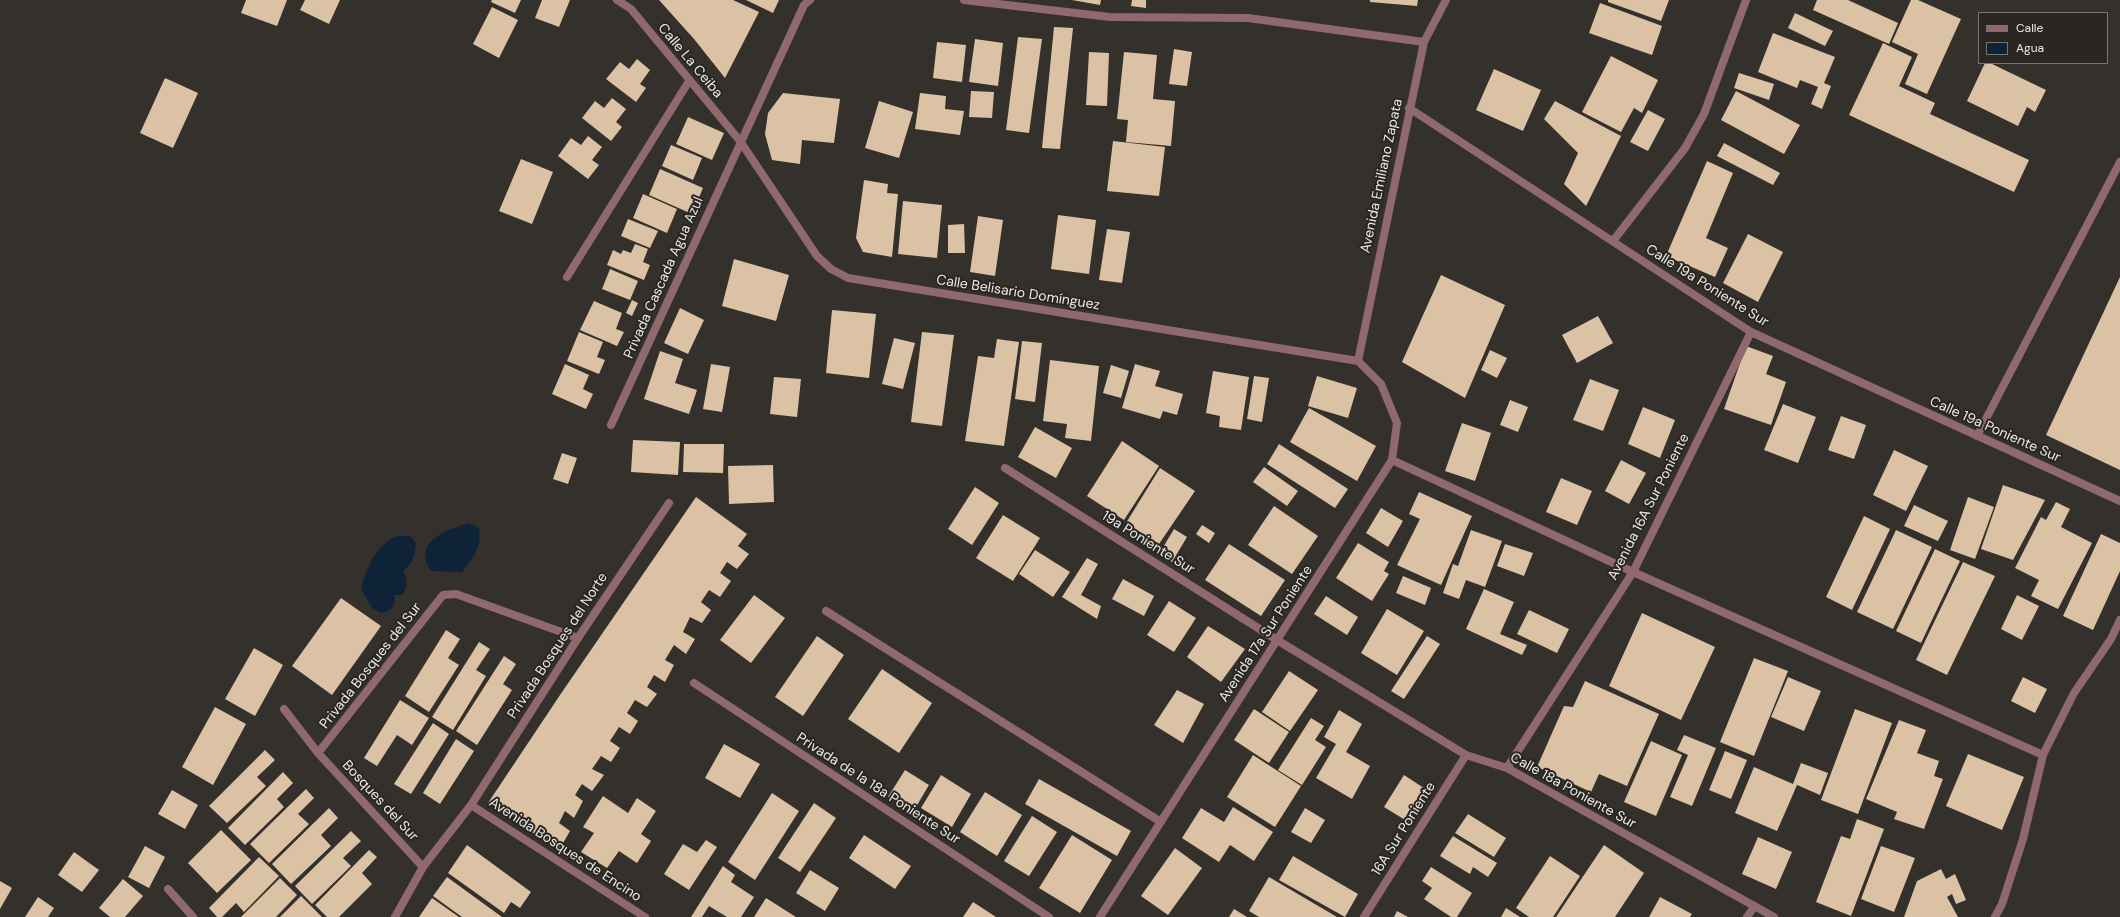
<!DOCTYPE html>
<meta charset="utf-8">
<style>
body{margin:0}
#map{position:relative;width:2120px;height:917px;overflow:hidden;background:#34302b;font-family:"DM Sans",sans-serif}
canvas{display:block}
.legend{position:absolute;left:1978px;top:12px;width:130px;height:52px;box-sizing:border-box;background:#2a2622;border:1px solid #787470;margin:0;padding:5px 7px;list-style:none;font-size:12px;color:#ece9e6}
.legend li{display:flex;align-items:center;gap:8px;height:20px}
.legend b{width:20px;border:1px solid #787470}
</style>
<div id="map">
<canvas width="2120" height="917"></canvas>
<ul class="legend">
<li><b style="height:5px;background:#8f696e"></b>Calle</li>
<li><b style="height:11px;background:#0e2238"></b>Agua</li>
</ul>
</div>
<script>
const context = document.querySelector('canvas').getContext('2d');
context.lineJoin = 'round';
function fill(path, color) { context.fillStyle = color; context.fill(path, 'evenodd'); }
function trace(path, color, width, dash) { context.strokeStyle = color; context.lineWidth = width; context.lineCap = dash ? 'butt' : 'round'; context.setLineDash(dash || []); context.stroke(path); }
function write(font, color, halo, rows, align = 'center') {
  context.font = font + ' "DM Sans",sans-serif'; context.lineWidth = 4; context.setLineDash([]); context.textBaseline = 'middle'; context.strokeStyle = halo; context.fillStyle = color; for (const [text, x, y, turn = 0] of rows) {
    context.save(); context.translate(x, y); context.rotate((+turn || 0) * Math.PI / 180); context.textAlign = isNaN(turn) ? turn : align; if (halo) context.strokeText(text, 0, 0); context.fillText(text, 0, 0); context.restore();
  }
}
const water = new Path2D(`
 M469,523L479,528C482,547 473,558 462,572L431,571C412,541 447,530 469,523Z
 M397,536H410L416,543C415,555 413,563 403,571C408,580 408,586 402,595H394L395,602L390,610L381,613L372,608L361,589C366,568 376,545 397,536Z`);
const building = new Path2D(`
 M246,0H287L277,26L241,13Z
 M305,0H340L329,24L300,10Z
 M492,0H521L515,13L491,2Z
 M542,0H570L559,27L535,18Z
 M659,0H733L759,12L725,78L694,39Z
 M746,0H779L773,13Z
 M1072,0H1101L1100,5Z
 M1132,0H1146V8L1131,6Z
 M1370,0H1418L1417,6L1370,2Z
 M1608,0H1669L1661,21L1608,2Z
 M1817,0H1848L1898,23L1889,44L1813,10Z
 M1911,0H1918L1961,19L1927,94L1905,84L1918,54L1892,42Z
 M1600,3L1662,26L1652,55L1589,33Z
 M492,7L518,20L499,58L473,44Z
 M1795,13L1833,31L1825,46L1788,28Z
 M1054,27L1073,28L1060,149L1042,148Z
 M1773,33L1835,57L1824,83L1831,86L1822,109L1811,104L1818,87L1800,80L1797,88L1758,72Z
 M1018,37L1042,39L1029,133L1006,130Z
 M975,39L1003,43L998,86L969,82Z
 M937,42L966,45L962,82L933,78Z
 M1883,43L1912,57L1899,86L1935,103L1930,114L2029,160L2014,192L1849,115Z
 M1174,49L1192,52L1187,86L1169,84Z
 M1089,52L1109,53L1107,106L1086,105Z
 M1124,52L1157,55L1153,99L1175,101L1171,146L1126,142L1128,120L1117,119Z
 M1611,56L1658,80L1642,113L1634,108L1621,132L1582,112Z
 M637,59L650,70L640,84L646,88L636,102L606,79L620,62L629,69Z
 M1985,63H1990L2046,90L2035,112L2027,107L2018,126L1967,101Z
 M1494,69L1541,90L1523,131L1476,110Z
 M1739,73L1774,84L1769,100L1734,88Z
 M165,78L198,93L173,148L140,133Z
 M971,91L994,92L992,118L969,117Z
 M1736,91L1800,125L1784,154L1721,120Z
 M783,93L840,99L834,143L802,140L800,164L772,160L765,134L768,113Z
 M920,93L946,96L945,109L964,111L960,135L915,129Z
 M612,98L626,109L616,122L622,127L611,141L582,118L595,101L604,108Z
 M879,101L913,112L899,158L865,148Z
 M1555,101L1621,136L1586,206L1564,184L1578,153L1544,119Z
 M1648,110L1665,119L1648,151L1630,142Z
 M688,117L724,133L712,160L676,144Z
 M588,136L602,147L592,160L599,165L588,179L558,156L571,138L581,145Z
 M1113,141L1165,147L1159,196L1107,191Z
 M1724,143L1780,173L1773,185L1717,156Z
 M671,145L702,158L693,180L662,166Z
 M521,159L553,172L532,224L499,211Z
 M1707,161L1733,173L1706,238L1728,248L1715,277L1666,256Z
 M660,169L703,188L692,214L649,195Z
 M864,180L888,184L887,193L898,194L892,257L863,252L856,238Z
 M643,194L677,209L667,233L633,218Z
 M903,201L942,205L937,258L898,254Z
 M1058,215L1096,220L1089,274L1051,269Z
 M978,216L1003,220L995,276L970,272Z
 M628,219L658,231L650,248L621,236Z
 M964,224L965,253H948V225Z
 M1107,229L1130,232L1122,283L1099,280Z
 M1748,234L1783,252L1758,302L1723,283Z
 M635,244L648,249L643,262L650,265L644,280L607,265L613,250L621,254L623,250L631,253Z
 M734,259L789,275L776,321L722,306Z
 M610,269L638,281L630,300L602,289Z
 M1441,275L1505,305L1465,398L1402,362Z
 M2120,277V470L2046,435Z
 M632,300L638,303L632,316L626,313Z
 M594,301L622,313L616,329L624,332L617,346L580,330Z
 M680,308L704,320L688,354L664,343Z
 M832,310L876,314L869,378L826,373Z
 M1598,316L1613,343L1577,363L1562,335Z
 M579,332L603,342L597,357L605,360L599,374L567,361Z
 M922,332L954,335L942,426L911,422Z
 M894,338L915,343L903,389L882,384Z
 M997,339L1019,342L1004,446L965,441L978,356L994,358Z
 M1022,341L1042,343L1035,402L1015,399Z
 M1746,346L1773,356L1766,374L1786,382L1771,425L1724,409Z
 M1490,350L1507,358L1497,378L1481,370Z
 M660,351L683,359L675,383L697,390L689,414L644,399Z
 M1050,360L1099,366L1091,441L1065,438L1067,424L1043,421Z
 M565,364L589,375L583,389L593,394L586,409L552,394Z
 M711,364L730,367L722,412L703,409Z
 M1135,364L1160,371L1155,386L1183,394L1177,415L1163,411L1160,419L1122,408Z
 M1111,365L1129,371L1121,398L1103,393Z
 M1213,371L1249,377L1241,430L1219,427L1220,416L1206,413Z
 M1254,376L1269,378L1262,422L1247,419Z
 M1317,376L1357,388L1348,418L1308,406Z
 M774,377L801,379L797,417L770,414Z
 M1590,379L1619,390L1603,431L1573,420Z
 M1510,400L1528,407L1518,432L1500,425Z
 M1783,404L1816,417L1798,463L1764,450Z
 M1643,407L1675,420L1660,458L1628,444Z
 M1309,408L1376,446L1357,481L1290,442Z
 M1841,416L1866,425L1854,459L1828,450Z
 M1462,423L1491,433L1475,481L1445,471Z
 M1035,427L1072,448L1056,478L1018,457Z
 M633,440L680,442L678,475L631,472Z
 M1122,441L1159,466L1124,520L1087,496Z
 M684,444H724L723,473L683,472Z
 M1279,444L1348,489L1335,508L1267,464Z
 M1894,450L1928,466L1906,511L1873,495Z
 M562,453L577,458L568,484L553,479Z
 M1621,460L1646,473L1629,504L1605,491Z
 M773,465L774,502L729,504L728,466Z
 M1264,467L1298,491L1287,506L1253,482Z
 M1160,468L1195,491L1159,544L1126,523Z
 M1561,478L1592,491L1577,525L1546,512Z
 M2003,485L2045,500L2013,560L1981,549Z
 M975,487L999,503L972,545L948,529Z
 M1419,492L1472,516L1441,585L1397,565L1420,519L1409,514Z
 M696,497L747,534L738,546L749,554L737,569L727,562L720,573L731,581L720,597L709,590L701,602L711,610L702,623L690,617L683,632L695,639L686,654L674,645L665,660L674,665L665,682L654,675L647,687L657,694L647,707L635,700L627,713L638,721L630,734L619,727L610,741L620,748L611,762L601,756L592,769L604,775L592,791L582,784L575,795L583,801L574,818L565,811L559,823L570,831L559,850L488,803L560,695Z
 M1968,497L1994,507L1975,559L1950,550Z
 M2056,502L2070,509L2061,527L2092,543L2058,609L2031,596L2039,580L2015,568L2041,517L2046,520Z
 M1914,505L1948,521L1938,541L1904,526Z
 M1274,506L1318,536L1292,574L1248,545Z
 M1381,508L1403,521L1388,547L1366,533Z
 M1003,515L1040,538L1013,581L976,558Z
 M1864,516L1890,529L1852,610L1826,597Z
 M1202,525L1215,533L1209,543L1196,534Z
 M1174,529L1187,537L1172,562L1159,554Z
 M1471,530L1502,541L1485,587L1466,580L1459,599L1443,593L1453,564L1458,566Z
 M1896,530L1932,547L1893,629L1857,612Z
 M2101,534L2120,543V571L2093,630L2063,616Z
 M1358,543L1389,562L1384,571L1389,574L1372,601L1336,578Z
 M1229,544L1285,580L1261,616L1205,580Z
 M1505,544L1533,553L1524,576L1497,566Z
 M1935,549L1960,561L1921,643L1896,631Z
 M1035,550L1070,572L1053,597L1019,574Z
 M1087,558L1098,564L1081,595L1101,606L1097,619L1062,597Z
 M1963,562L1995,576L1947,675L1916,660Z
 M1403,576L1431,588L1425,605L1396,593Z
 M1123,579L1154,596L1144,616L1112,599Z
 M1484,589L1514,602L1500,634L1527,645L1522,655L1466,629Z
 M754,595L785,618L751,663L720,640Z
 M2017,595L2039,606L2022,640L2001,629Z
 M1326,596L1358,617L1347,635L1314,614Z
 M341,598L381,626L332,695L292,666Z
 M1169,601L1196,618L1174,652L1147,635Z
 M1387,609L1424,631L1397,675L1361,653Z
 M1529,610L1569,629L1557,653L1517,634Z
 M1642,613L1715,647L1681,720L1609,686Z
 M1208,626L1245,649L1221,682L1187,657Z
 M446,630L460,639L448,658L459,665L429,712L405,696Z
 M817,636L844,655L803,716L775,697Z
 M1427,636L1440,644L1404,699L1391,691Z
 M479,642L490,649L476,670L486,676L453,730L432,717Z
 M254,648L283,665L255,716L225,699Z
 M504,656L516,664L503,684L512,690L477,745L456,731Z
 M1754,658L1788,671L1754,756L1720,742Z
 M882,669L932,703L899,753L848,719Z
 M1289,671L1318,690L1290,731L1262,712Z
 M1788,677L1821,691L1804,731L1771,717Z
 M2023,677L2047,689L2035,713L2011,701Z
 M1585,681L1659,714L1627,786L1599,774L1591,792L1537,767L1564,706L1573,707Z
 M1177,690L1204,704L1183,743L1154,725Z
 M400,700L429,718L412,745L397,735L377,766L364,758Z
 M215,707L246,724L213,785L182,767Z
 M1254,709L1289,732L1269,763L1234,740Z
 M1855,709L1892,723L1858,814L1821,800Z
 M1339,710L1362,724L1346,752L1370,766L1352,799L1316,778L1336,744L1324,737Z
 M1311,718L1324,726L1315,740L1326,747L1302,785L1278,770Z
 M1899,720L1926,730L1917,753L1939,761L1934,776L1943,779L1924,829L1894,819L1897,812L1866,799Z
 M433,723L449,734L411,794L394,784Z
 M1684,735L1716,748L1692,806L1670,797L1688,755L1677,750Z
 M456,739L474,751L440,804L423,793Z
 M1651,741L1682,755L1656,816L1624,802Z
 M724,744L760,764L740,798L705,778Z
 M265,750L275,760L257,777L266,786L227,823L209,806Z
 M1725,751L1747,760L1731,799L1709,790Z
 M1968,754L2024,777L2002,830L1946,806Z
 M1253,755L1301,786L1275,827L1227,797Z
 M1801,763L1828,773L1820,795L1797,785L1777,831L1735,813L1754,767L1793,784Z
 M905,770L929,785L913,812L888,797Z
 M283,772L293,783L277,799L284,807L245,845L228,828Z
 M941,775L971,794L952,827L921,808Z
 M1404,775L1430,792L1410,823L1384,807Z
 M1039,779L1131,831L1117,856L1025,804Z
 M306,789L314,798L298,814L309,824L269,863L250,844Z
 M172,790L198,805L185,829L158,814Z
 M985,792L1022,815L997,856L960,832Z
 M772,793L799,811L755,880L728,862Z
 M603,796L628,813L637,798L656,811L641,834L651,841L637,863L619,851L607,868L581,852L594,833L583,827Z
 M814,803L836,818L800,872L778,858Z
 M1233,807L1273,832L1254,861L1230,845L1219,862L1182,838L1201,808L1224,822Z
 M329,808L338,818L321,835L331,846L291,884L272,864Z
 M1305,808L1325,820L1311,843L1291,832Z
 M1468,814L1506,838L1494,857L1455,833Z
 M1032,816L1057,832L1029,876L1004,861Z
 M1857,819L1884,829L1851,916L1816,902L1841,836L1850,839Z
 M221,830L251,860L217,893L188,863Z
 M351,831L361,841L343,858L351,866L312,904L295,886Z
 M864,835L911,866L895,889L849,858Z
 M1072,835L1112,860L1080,913L1039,888Z
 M1453,836L1497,863L1488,877L1473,867L1470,874L1440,856Z
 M1758,837L1792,852L1776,889L1742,874Z
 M706,840L717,847L689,890L664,874L683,844L697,852Z
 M467,845L531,892L520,908L511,902L504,913L448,873Z
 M1604,845L1644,873L1615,917H1556Z
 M145,846L165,857L149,888L128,877Z
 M1881,846L1915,858L1894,912L1861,899Z
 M1175,848L1202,868L1168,915L1141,896Z
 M369,850L377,857L362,873L372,884L339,917H327L315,905Z
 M74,852L99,870L82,892L58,875Z
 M1293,856L1358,894L1345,917L1279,880Z
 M1550,856L1580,876L1553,917H1529L1516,908Z
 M259,857L279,876L244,912L236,903L222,917H217L209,908Z
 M723,866L735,875L731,882L754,897L741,917H727L709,906L702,917H691Z
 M1431,867L1472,893L1457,917H1451L1424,899L1432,888L1422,881Z
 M1941,869L1946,879L1955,874L1966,900L1956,904L1952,894L1947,897L1958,917H1904L1917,881Z
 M810,870L839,888L825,911L796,893Z
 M447,877L502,917H462L433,896Z
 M1269,877L1337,917H1259L1249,911Z
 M280,878L297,895L276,917H241Z
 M123,879L143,896L125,917H110L99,908Z
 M0,881L12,888L0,909Z
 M301,896L322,917H280Z
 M38,897L54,908L48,917H25Z
 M1660,897L1692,914L1690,917H1649Z
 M432,898L459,917H419Z
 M766,898L796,917H754Z
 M973,902L996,917H963Z
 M1506,908L1520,917H1501Z
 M1234,909L1247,917H1229Z
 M1397,911L1408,917H1394Z`);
const lane = new Path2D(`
 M567,277L689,81
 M1977,436L2120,162`);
const street = new Path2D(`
 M617,0L631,9L740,141L817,256L831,269L848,278L1358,361
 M964,0L1110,17L1248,18L1424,42
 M1409,108L1751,332L2120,501
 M1613,241L1685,148L1704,114L1746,0
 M1358,361L1424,42L1446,0
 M611,425L804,5L810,0
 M1392,460L1633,572L2043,755
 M1005,468L1277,640L1466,755L1507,768L1774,917
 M826,611L1161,822
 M694,683L1049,917
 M284,709L318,753L423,867
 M318,753L443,595L456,594L578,638
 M1507,768L1633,572L1751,332
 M471,805L645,917
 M168,889L193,917
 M395,917L423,867L471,805L578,638L669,503
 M1100,917L1392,460L1397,423L1381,384L1358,361
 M1364,917L1466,755
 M1747,917L1754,907
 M1995,917L2002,904L2023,839L2043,755L2074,693L2111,639L2120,620`);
const streetNames = [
 ["Calle La Ceiba",690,61,50],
 ["Avenida Emiliano Zapata",1382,176,-78],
 ["Privada Cascada Agua Azul",664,278,-66],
 ["Calle 19a Poniente Sur",1707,286,32],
 ["Calle Belisario Domínguez",1018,293,9],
 ["Calle 19a Poniente Sur",1995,430,24],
 ["Avenida 16A Sur Poniente",1649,507,-63],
 ["19a Poniente Sur",1148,543,32],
 ["Avenida 17a Sur Poniente",1266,634,-57],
 ["Privada Bosques del Norte",558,646,-57],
 ["Privada Bosques del Sur",371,666,-52],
 ["Privada de la 18a Poniente Sur",878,789,33],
 ["Calle 18a Poniente Sur",1573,791,29],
 ["Bosques del Sur",380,801,47],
 ["16A Sur Poniente",1404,829,-58],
 ["Avenida Bosques de Encino",565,850,33]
];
fill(water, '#0e2238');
fill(building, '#dcc2a5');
trace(lane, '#8f696e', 8);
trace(street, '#8f696e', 8);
write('14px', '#ece9e6', '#2a2622', streetNames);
</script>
